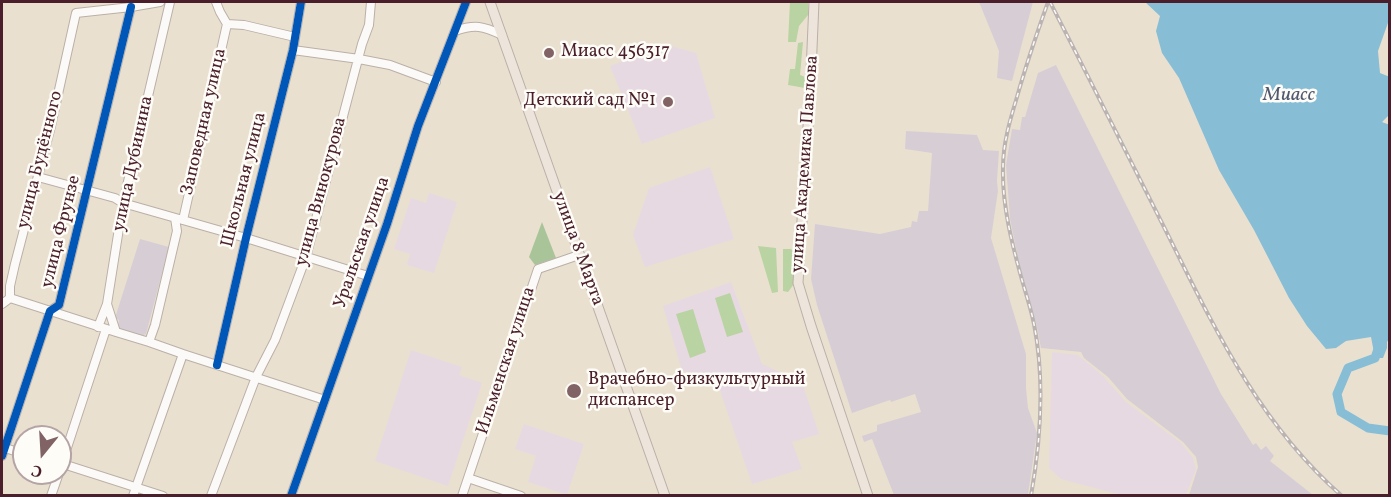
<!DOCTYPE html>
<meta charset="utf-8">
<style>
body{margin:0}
#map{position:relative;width:1391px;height:497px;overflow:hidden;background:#eae0d0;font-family:Vollkorn,serif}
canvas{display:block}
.frame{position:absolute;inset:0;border:3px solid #4a1f2b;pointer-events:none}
.north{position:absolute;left:12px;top:425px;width:60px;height:60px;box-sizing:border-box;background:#fdfcf7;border:2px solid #b5a4a5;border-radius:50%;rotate:198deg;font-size:16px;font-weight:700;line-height:24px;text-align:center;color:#4a1f2b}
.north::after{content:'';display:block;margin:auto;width:21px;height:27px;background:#826365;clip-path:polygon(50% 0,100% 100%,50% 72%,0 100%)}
</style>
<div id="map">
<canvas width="1391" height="497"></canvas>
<div class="frame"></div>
<div class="north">С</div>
</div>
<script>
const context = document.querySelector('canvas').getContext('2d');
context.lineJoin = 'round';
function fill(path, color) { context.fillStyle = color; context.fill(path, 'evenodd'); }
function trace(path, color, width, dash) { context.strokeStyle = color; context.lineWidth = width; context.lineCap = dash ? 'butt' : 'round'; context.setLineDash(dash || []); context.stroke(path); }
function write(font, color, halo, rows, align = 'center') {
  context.font = font + ' Vollkorn,serif'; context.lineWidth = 5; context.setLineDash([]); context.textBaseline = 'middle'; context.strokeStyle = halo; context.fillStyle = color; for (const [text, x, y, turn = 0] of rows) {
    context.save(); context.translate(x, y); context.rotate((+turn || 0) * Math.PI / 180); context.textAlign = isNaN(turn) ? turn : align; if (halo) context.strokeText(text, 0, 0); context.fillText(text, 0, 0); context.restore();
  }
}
const built = new Path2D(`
 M667,45L696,53L715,118L642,144L610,66Z
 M710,167L734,239L645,267L633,235L649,188Z
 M429,193L457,202L434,273L407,265L410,254L394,249L411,198L426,203Z
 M731,282L762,364L802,382L819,434L792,442L802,469L752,484L715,376L682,371L663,306Z
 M411,350L462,367L459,375L482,383L448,486L375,461Z
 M1052,352L1078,355L1103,376L1126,402L1181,443L1193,458L1196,469L1186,495L1134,496L1129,494L1127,495H1121L1061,479L1049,468Z
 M524,424L584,444L567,495L528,482L536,456L515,449Z`);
const industrial = new Path2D(`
 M979,2H1033L1012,81L997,78L999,51Z
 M1056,65L1221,394L1253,445L1256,443L1261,450L1266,446L1274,456L1270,461L1313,495H1189L1198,467L1196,457L1183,442L1127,399L1108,377L1084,358L1081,352L1041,348L1036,323L1019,263L1010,219L1006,165L1012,129L1020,130L1022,117H1025L1038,73Z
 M906,131L977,135L983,150L999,151L997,181L998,191L991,238L1026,354V388L1028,408L1037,433L1028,495H894L872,439L864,442L862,436L877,431V425L921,412L915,394L891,402L890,400L852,413L817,305L811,279L815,224L880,234L911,227L912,221L917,222L919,211H928L932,153L905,149Z
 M140,239L169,247L146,334L141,336L117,329L119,320L115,318Z`);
const green = new Path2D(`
 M790,2H808V15L799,26L796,42H788Z
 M803,42L800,75L808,78V86L805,88L788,85L790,69H795L798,43Z
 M758,246L776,248L778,292L772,293Z
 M783,249H791L794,252V284L788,292L783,291Z
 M730,293L743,332L727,337L715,298Z
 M693,309L706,352L690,358L676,314Z`);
const forest = new Path2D(`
 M542,222L556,258L535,265L529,257Z`);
const water = new Path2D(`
 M1145,2H1389V20L1378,51L1380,73L1390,77L1389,115L1382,122L1390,125V337L1387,342V348L1383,358H1375L1371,337L1346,341L1336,348L1326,349L1307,326L1289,298L1254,230L1219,170L1179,78L1162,53L1156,31L1160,16Z`);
const river = new Path2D(`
 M1379,346L1375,358L1348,368L1337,394L1341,412L1368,428L1390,431`);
const minor = new Path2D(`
 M216,2L220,12L227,24
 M227,24L244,25L295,37
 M455,31C475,24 483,26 502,35
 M293,50L359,59L390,65L436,82
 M38,177L115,198L123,203L246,238L368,276
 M183,220L227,24
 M10,298L116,332L149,342L183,354L325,400
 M2,304L10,298V286L15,264L51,126L76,13L131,7L160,2
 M107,304L116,332
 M98,327L107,304L123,203L170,2
 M149,342L155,325L177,231L175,218
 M217,365L246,238L293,50L301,2
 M2,447L24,454
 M2,456L50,311L59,305L131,7
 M60,463L163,496
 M60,469L106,329
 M468,478L521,496
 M51,496L59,473
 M133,496L183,354
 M211,496L256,377L275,340L306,257L362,44L369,25L371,2
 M291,496L387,224L418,126L466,2
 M462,496L538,269L579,255`);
const major = new Path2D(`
 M490,2L665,496
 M814,2L810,95L798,283L811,326L868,496`);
const rail = new Path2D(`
 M1050,2C1088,76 1125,150 1163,225C1212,323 1257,422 1342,496
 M1031,496C1041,439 1045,380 1034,324C1031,309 1026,294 1022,280C1012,244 1002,205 1003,168C1003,143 1010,120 1017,97C1026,65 1037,33 1048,2`);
const cycleway = new Path2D(`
 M217,365L246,238L293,50L301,2
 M2,456L50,311L59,305L131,7
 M291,496L387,224L418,126L466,2`);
const markers = [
 [549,53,6,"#826365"],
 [668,102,6,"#826365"],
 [574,391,8,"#826365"]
];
const poiNames = [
 ["Миасс 456317",561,53],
 ["Детский сад №1",656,102,"right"],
 ["Врачебно-физкультурный",588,381],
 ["диспансер",588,402]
];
const streetNames = [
 ["Заповедная улица",205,122,-77],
 ["улица Будённого",41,160,-76],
 ["улица Дубинина",134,164,-78],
 ["улица Академика Павлова",806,164,-86],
 ["Школьная улица",245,180,-76],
 ["улица Винокурова",322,192,-75],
 ["улица Фрунзе",62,232,-76],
 ["Уральская улица",363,243,-71],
 ["улица 8 Марта",577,249,70],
 ["Ильменская улица",507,361,-72]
];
const waterNames = [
 ["Миасс",1289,96]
];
fill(built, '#e7d9e2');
fill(industrial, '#d7ced5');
fill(green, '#bad3a2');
fill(forest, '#aac499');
fill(water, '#87bed6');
trace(river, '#87bed6', 9);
trace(minor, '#bab0a7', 10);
trace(major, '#bab0a7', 11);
trace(minor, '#fcfaf8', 8);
trace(major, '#ede4db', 9);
trace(rail, '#bab3b2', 4);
trace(rail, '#fdfcf7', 1.5, [4.5]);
trace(cycleway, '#0057b8', 8);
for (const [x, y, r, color] of markers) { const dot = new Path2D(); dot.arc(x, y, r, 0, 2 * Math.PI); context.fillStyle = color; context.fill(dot); trace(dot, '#fdfcf7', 2); }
write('18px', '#4a1f2b', '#fdfcf7', poiNames, 'left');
write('18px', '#4a1f2b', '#fdfcf7', streetNames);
write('italic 20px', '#515970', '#fdfcf7', waterNames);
</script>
